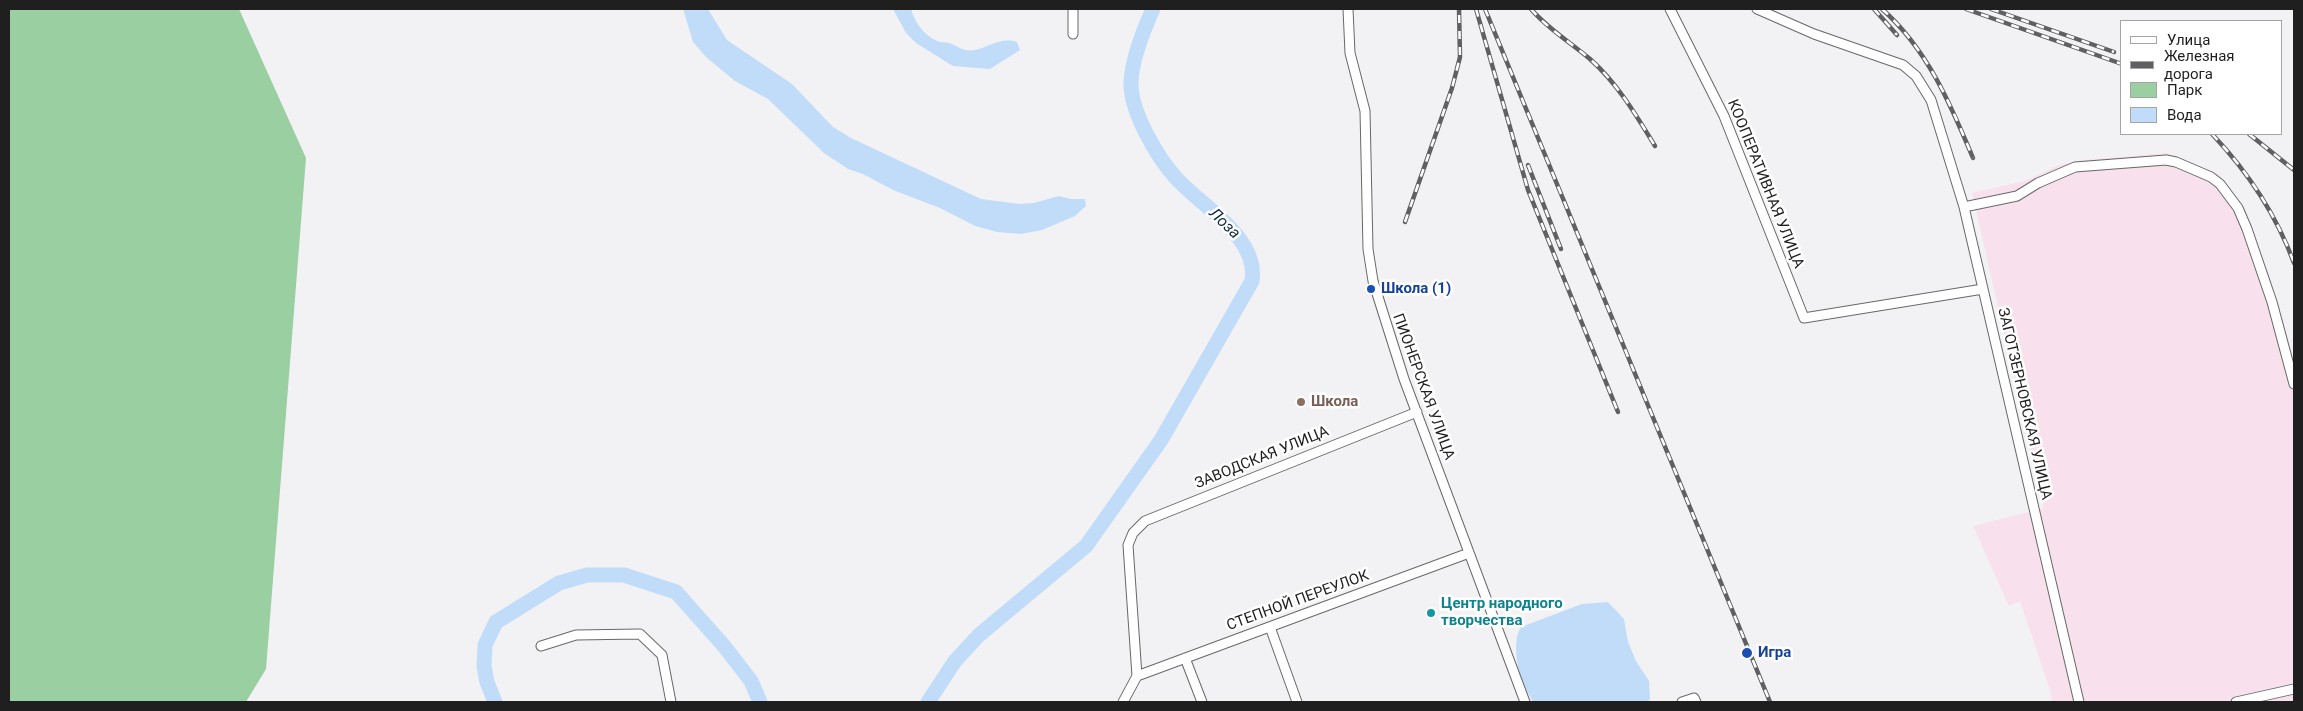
<!DOCTYPE html>
<meta charset="utf-8">
<style>
body{margin:0}
#map{position:relative;width:2303px;height:711px;overflow:hidden;background:#f2f2f4;font-family:Roboto,sans-serif}
canvas{display:block}
.frame{position:absolute;inset:0;border:10px solid #1f1f20;pointer-events:none}
.legend{position:absolute;left:2120px;top:20px;width:162px;height:115px;box-sizing:border-box;background:#fff;border:1px solid #a5a5a6;margin:0;padding:6px 9px;list-style:none;font-size:15px;color:#1f1f20}
.legend li{display:flex;align-items:center;gap:10px;height:25px}
.legend b{width:25px;border:1px solid #a5a5a6}
</style>
<div id="map">
<canvas width="2303" height="711"></canvas>
<div class="frame"></div>
<ul class="legend">
<li><b style="height:6px;background:#fff"></b>Улица</li>
<li><b style="height:6px;background:#606062"></b>Железная дорога</li>
<li><b style="height:14px;background:#9acfa1"></b>Парк</li>
<li><b style="height:14px;background:#c1dcf9"></b>Вода</li>
</ul>
</div>
<script>
const context = document.querySelector('canvas').getContext('2d');
context.lineJoin = 'round';
function fill(path, color) { context.fillStyle = color; context.fill(path, 'evenodd'); }
function trace(path, color, width, dash) { context.strokeStyle = color; context.lineWidth = width; context.lineCap = dash ? 'butt' : 'round'; context.setLineDash(dash || []); context.stroke(path); }
function write(font, color, halo, rows, align = 'center') {
  context.font = font + ' Roboto,sans-serif'; context.lineWidth = 5; context.setLineDash([]); context.textBaseline = 'middle'; context.strokeStyle = halo; context.fillStyle = color; for (const [text, x, y, turn = 0] of rows) {
    context.save(); context.translate(x, y); context.rotate((+turn || 0) * Math.PI / 180); context.textAlign = isNaN(turn) ? turn : align; if (halo) context.strokeText(text, 0, 0); context.fillText(text, 0, 0); context.restore();
  }
}
const industrial = new Path2D(`
 M2167,153L2218,174L2236,197L2249,221L2269,274L2294,359V702H2052L2050,690L2020,601L2009,606L1973,526L2044,508L1972,193L2025,181L2059,165L2083,160Z`);
const green = new Path2D(`
 M9,9H239L306,158L266,669L246,702H9Z`);
const water = new Path2D(`
 M683,9H708L727,40L792,84L833,127L851,138L981,199L1020,204L1034,203L1059,196L1071,199H1085L1086,206L1075,216L1042,230L1021,234L997,232L975,226L940,208L893,190L863,174L848,169L824,153L768,99L735,81L707,58L693,42Z
 M893,9H911C915,23 924,35 937,41C941,43 945,42 949,43C959,47 964,52 975,50C990,47 1000,37 1017,42L1020,50L990,69L953,66L916,43L906,33Z
 M1608,602L1624,619L1628,642L1636,661L1649,681L1650,699L1647,702H1533C1531,696 1526,691 1524,685C1517,671 1512,640 1521,627L1582,604Z`);
const river = new Path2D(`
 M495,702L487,682L484,666L485,645L496,622L559,583L587,575H624L676,592L724,646L751,681L760,702
 M928,702L955,661L979,635L1086,546L1161,440L1252,281C1259,237 1202,207 1176,178C1157,157 1130,111 1131,82C1132,59 1144,29 1153,9`);
const minor = new Path2D(`
 M1348,9L1350,53L1365,111L1368,249L1373,281L1404,379L1525,702
 M1670,9L1724,116L1804,318L1983,289
 M1757,9L1814,34L1903,65L1916,76L1931,100L1964,207L2079,702
 M1073,34V9
 M1964,207L2017,196L2038,183L2075,167L2166,160L2176,162L2211,177L2220,184L2238,208L2247,229L2272,302L2294,384
 M1270,627L1297,702
 M541,646L576,635L640,634L662,655L671,702
 M1185,658L1202,702
 M1137,676L1469,553
 M1123,702L1137,676L1128,545L1133,533L1145,521L1417,412
 M1682,702L1694,698L1696,702
 M2236,702L2294,689`);
const rail = new Path2D(`
 M1476,9L1528,190L1618,412
 M1485,9L1770,702
 M1531,9C1548,29 1570,42 1590,59C1618,84 1636,115 1655,146
 M1874,9L1897,35
 M1882,9C1927,49 1950,103 1973,158
 M1966,9L2122,64
 M1991,9L2114,52
 M2212,134C2248,172 2276,214 2294,263
 M2249,134L2294,170
 M1528,165L1561,249
 M1405,222L1452,88L1460,57L1459,9`);
const markers = [
 [1371,289,5,"#1a4fb4"],
 [1301,402,5,"#8d6e63"],
 [1431,613,5,"#0f9aa8"],
 [1747,653,6,"#1a4fb4"]
];
const streetNames = [
 ["КООПЕРАТИВНАЯ УЛИЦА",1765,184,68],
 ["ПИОНЕРСКАЯ УЛИЦА",1423,387,70],
 ["ЗАГОТЗЕРНОВСКАЯ УЛИЦА",2024,404,77],
 ["ЗАВОДСКАЯ УЛИЦА",1262,458,-22],
 ["СТЕПНОЙ ПЕРЕУЛОК",1298,601,-20]
];
const transitNames = [
 ["Школа (1)",1381,289],
 ["Игра",1758,653]
];
const educationNames = [
 ["Школа",1311,402]
];
const cultureNames = [
 ["Центр народного",1441,604],
 ["творчества",1441,621]
];
const waterNames = [
 ["Лоза",1224,224,44]
];
fill(industrial, '#f8e1ed');
fill(green, '#9acfa1');
fill(water, '#c1dcf9');
trace(river, '#c1dcf9', 15);
trace(minor, '#676869', 11);
trace(minor, '#fff', 9);
trace(rail, '#606062', 4.5);
trace(rail, '#fff', 2.5, [8]);
for (const [x, y, r, color] of markers) { const dot = new Path2D(); dot.arc(x, y, r, 0, 2 * Math.PI); context.fillStyle = color; context.fill(dot); trace(dot, '#fff', 2); }
write('15px', '#1f1f20', '#fff', streetNames);
write('bold 15px', '#164399', '#fff', transitNames, 'left');
write('bold 15px', '#785e54', '#fff', educationNames, 'left');
write('bold 15px', '#0d838f', '#fff', cultureNames, 'left');
write('italic 16px', '#102d48', '#fff', waterNames);
</script>
